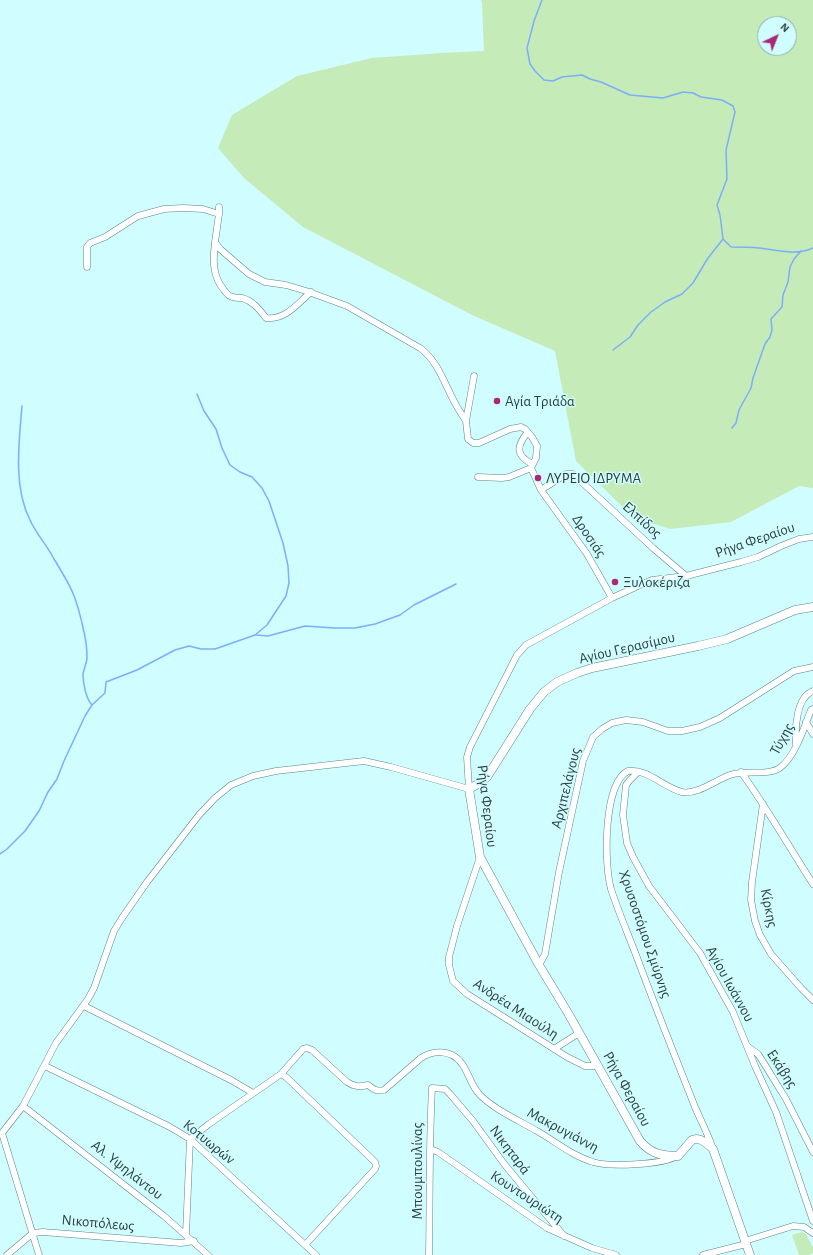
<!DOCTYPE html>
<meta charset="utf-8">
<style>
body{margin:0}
#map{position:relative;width:813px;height:1255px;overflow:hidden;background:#d0fdff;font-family:"Alegreya Sans",sans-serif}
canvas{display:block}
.north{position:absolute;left:757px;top:16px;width:40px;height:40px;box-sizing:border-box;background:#d0fdff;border:1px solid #8fb1b2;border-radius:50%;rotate:43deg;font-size:11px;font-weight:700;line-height:16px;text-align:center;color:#2d3f3f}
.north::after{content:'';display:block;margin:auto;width:14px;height:18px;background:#aa2875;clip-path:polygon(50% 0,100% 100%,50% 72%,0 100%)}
</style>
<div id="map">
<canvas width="813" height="1255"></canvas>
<div class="north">N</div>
</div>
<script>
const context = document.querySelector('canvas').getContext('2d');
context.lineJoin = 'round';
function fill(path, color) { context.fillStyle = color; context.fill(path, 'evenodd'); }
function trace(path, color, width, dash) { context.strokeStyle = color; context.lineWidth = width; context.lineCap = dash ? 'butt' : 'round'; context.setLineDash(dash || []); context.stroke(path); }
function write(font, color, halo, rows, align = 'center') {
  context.font = font + ' "Alegreya Sans",sans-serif'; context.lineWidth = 3; context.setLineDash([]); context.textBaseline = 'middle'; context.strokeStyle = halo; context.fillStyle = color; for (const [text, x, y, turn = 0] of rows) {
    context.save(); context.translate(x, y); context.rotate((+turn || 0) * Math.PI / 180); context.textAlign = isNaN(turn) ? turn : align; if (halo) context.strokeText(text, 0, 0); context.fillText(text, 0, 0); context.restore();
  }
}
const green = new Path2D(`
 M481,0H813V488L799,486L731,522L670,529L633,517L576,461L555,351L472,315L303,227L244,178L218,148L232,115L297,76L372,58L442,53L484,51L482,3ZM765,24H789V48H765Z
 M802,1232L806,1234L813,1248V1253L809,1255H799L792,1235Z`);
const stream = new Path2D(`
 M542,0L534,21L527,48L530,64L535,71L544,80L553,81L562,77L582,75L590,79L601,82L630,95L663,98L683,92L693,93L701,97L722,100L733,106L735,112L726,150L727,179L717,205L720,215L723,239L731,247C740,247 750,247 759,248C776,250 797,256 813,248
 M613,350L630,337L638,325L651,312L665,302L682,294L693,283L708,258L723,239
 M22,406C19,442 13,487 30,520C36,534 47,545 54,559C60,569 67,580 72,591C78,604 81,618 84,632C86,640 87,650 87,659C86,664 84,669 83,674C83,683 86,699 92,705
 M732,428L736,423L739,410L751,388L753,378L765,344L770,337L772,330L771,319L782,307L783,295L788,282L790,267L794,259L801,251
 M256,635L268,636L305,626L334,628H355L375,624L400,615L414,605L456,584
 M0,854L7,849L25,831L39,811L48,792L57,779L64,761L85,716L92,705L105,693L106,682L137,670L175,650L189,646L201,649H215L255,635L267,625L286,596L289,583L288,566L283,543L269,501L262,488L252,477L240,472L230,465L222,448L216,429L204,411L197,394`);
const street = new Path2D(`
 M219,207V214L215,242L220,249L249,274L265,282L286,285L306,291L347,306L420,348C438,361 444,383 455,403C458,409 462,415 466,421
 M215,242C213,259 212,276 224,290C226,292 227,295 230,296C234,298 238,298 242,298C253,301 260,310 266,318C286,320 297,304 311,292
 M87,267V247L90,243L105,237L138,216L164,209L183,208L203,209L219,214
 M474,376L466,421L468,439L473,443H479L510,429L521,427L525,429L532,437L537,446L536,458L531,468L541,490L587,554L612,598
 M527,433C517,446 515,455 532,464
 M478,477L502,478L509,477L531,468
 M541,490L566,474H573L653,548L686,576
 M806,722L813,734
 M796,744C795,729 796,697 813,691
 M638,772L630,780L626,785L623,815L627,843L633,857L649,886L700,953L733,1012L755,1066L776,1112L813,1221
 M741,772C767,808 789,847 813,884
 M763,804L752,882L751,900L755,921L760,935L771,954L801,988L813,1000
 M480,857L457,926L449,957V965L453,981L467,994L567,1057L585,1066H598
 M539,965L545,954L559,872L583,761L593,737L602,729L612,723L626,720L643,722L668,731H682L700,727L720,718L794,671L813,667
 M84,1006L231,1080L253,1093
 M747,1046L758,1054L765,1065L786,1099L813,1152
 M554,1049L579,1033
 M45,1066L170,1127L190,1139L316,1255
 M281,1074L303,1049L307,1048L312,1050L347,1082C355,1087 360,1087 368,1085C373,1089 377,1092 384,1090L421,1058C430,1052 442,1050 452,1055C468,1063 468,1083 480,1095C495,1110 518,1120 537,1131C555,1141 572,1156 593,1162C609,1167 662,1165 677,1156
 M23,1106L2,1133L39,1255
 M430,1149L438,1152L547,1228L592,1248L616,1255
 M713,1149C708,1134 701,1121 695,1107C676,1059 657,1011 639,963C630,938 619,914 611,889C604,865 603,783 628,771C649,769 662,787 682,792C697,795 716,780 730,775C746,769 769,777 781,767C796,755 804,727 811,710L813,709
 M186,1234L190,1139L209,1124L281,1074L286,1077L375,1162L376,1166L375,1169L305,1245
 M745,1241L793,1226L804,1227L813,1233
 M7,1255L33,1233L43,1232L181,1243L194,1241
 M208,1255L164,1216L23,1106L56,1043L88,999L94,988L114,931L122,918L147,882L199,815L215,798L231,785L253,776L276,771L364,761L391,767L469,789L467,757L470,747L517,655L526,645L612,598L640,585L652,580L686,576L741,562L758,557L781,546L799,539L813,537
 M429,1255C430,1199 429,1144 432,1088L445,1089L450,1094L473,1121L505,1165L564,1236
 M703,1255L746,1244`);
const secondary = new Path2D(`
 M750,1255L713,1149C707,1144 700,1136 692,1140L678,1156C662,1156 651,1154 640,1141L568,1013L539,965L480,857L469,789L478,784L487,777L530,709L544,692L557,682L577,673L592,668L698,646L727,639L795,610L813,607`);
const markers = [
 [497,401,4,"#aa2875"],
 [538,478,4,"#aa2875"],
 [615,582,4,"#aa2875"]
];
const poiNames = [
 ["Αγία Τριάδα",505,401],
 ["ΛΥΡΕΙΟ ΙΔΡΥΜΑ",546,478],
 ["Ξυλοκέριζα",623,582]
];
const streetNames = [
 ["Ελπίδος",642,520,42],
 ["Δροσιάς",589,536,56],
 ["Ρήγα Φεραίου",755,540,-19],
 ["Αγίου Γερασίμου",627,648,-13],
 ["Τύχης",782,739,-61],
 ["Αρχιπελάγους",566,788,-76],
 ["Ρήγα Φεραίου",487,806,83],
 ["Κίρκης",769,908,79],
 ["Χρυσοστόμου Σμύρνης",645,934,71],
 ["Αγίου Ιωάννου",730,984,61],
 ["Ανδρέα Μιαούλη",516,1009,33],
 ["Εκάβης",782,1069,57],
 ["Ρήγα Φεραίου",627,1089,61],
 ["Μακρυγιάννη",563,1130,28],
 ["Κοτυωρών",209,1142,39],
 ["Νικηταρά",510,1150,53],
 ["Αλ. Υψηλάντου",127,1170,38],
 ["Μπουμπουλίνας",417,1171,-90],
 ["Κουντουριώτη",527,1197,33],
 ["Νικοπόλεως",98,1223,5]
];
fill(green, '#c4ebb8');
trace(stream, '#7daefb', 1.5);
trace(street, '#5b8586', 7);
trace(secondary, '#5b8586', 9);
trace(street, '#fff', 6);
trace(secondary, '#fff', 8);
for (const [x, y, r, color] of markers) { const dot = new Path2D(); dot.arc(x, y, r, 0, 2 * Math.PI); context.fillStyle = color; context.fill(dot); trace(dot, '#d0fdff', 1.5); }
write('15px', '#2d3f3f', '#d0fdff', poiNames, 'left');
write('15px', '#2d3f3f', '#d0fdff', streetNames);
</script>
